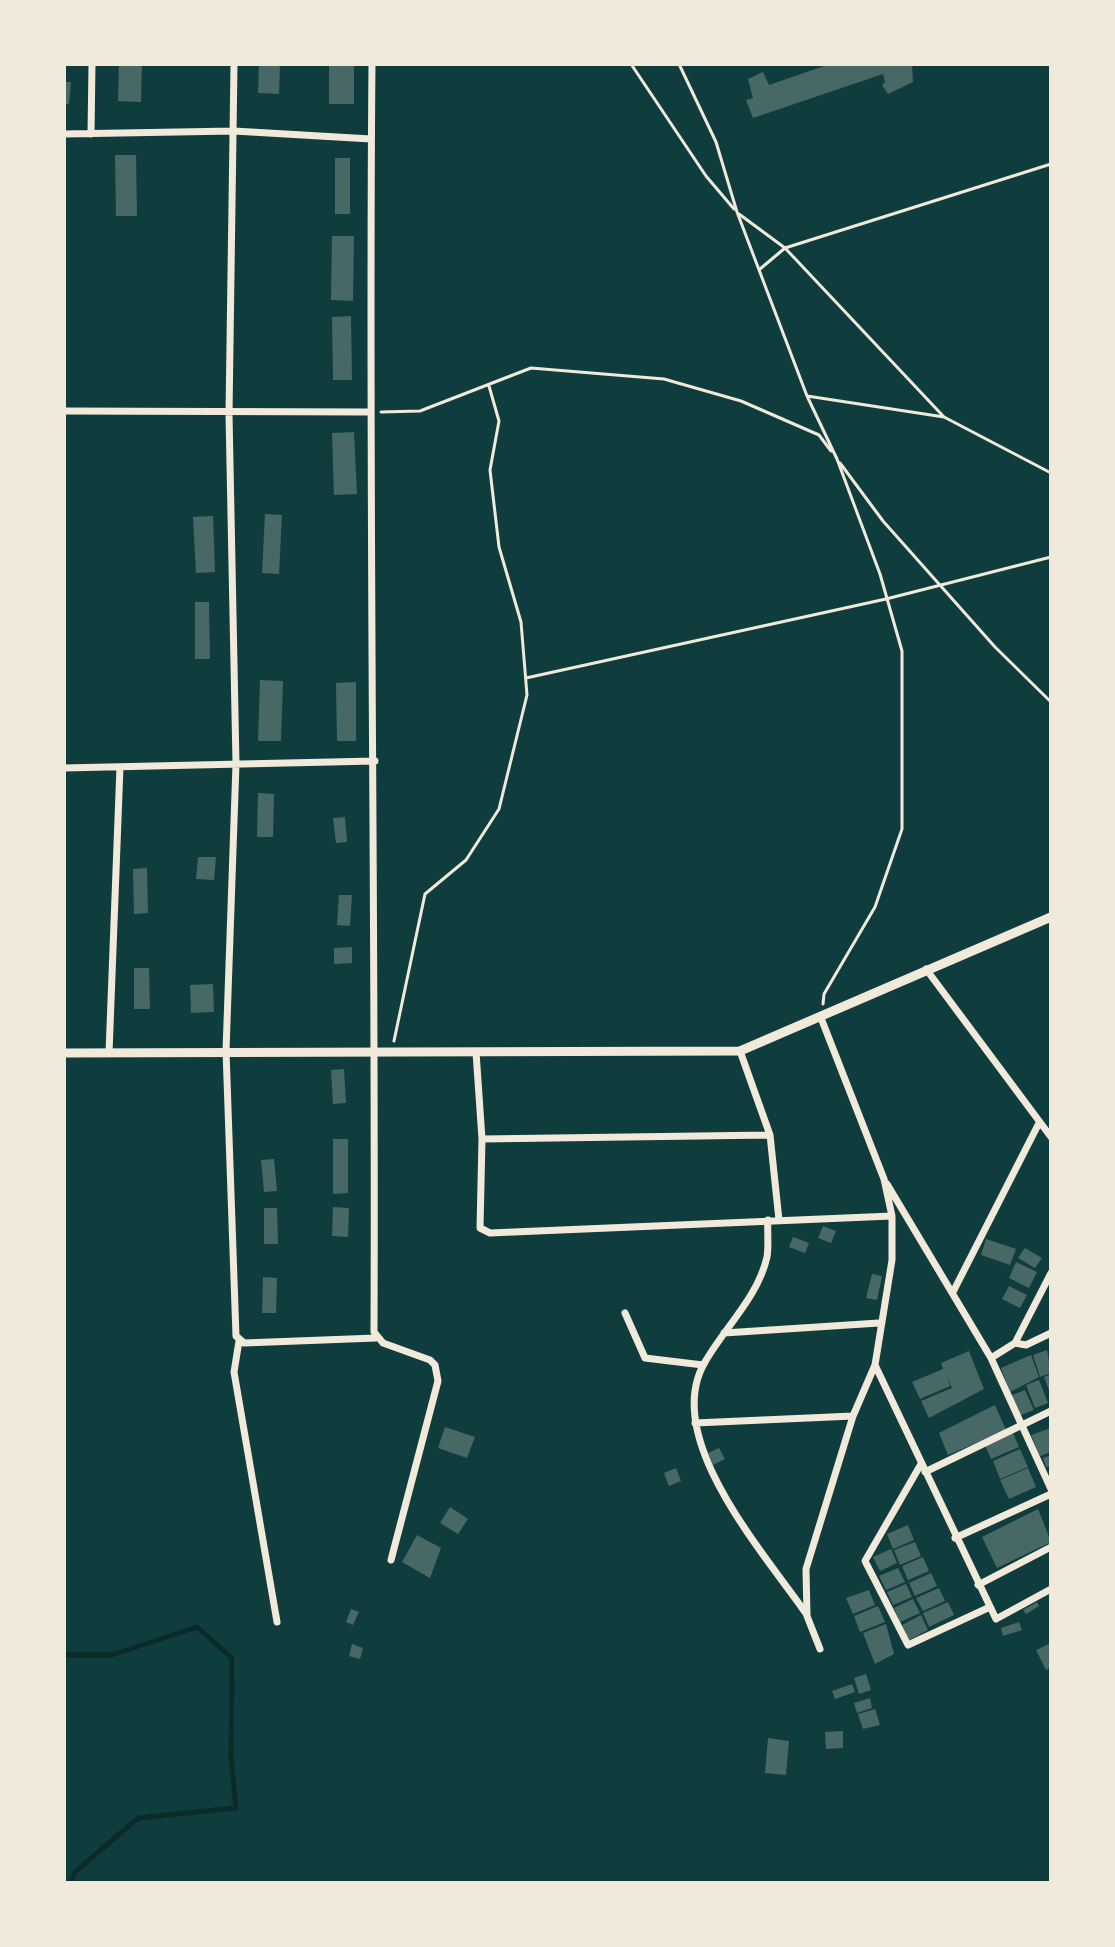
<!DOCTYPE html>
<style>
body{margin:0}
#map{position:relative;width:1115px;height:1947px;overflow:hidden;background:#0f3d3e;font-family:Poppins,sans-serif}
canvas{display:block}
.frame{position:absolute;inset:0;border:66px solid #f1e9da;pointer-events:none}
</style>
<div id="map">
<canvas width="1115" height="1947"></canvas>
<div class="frame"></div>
</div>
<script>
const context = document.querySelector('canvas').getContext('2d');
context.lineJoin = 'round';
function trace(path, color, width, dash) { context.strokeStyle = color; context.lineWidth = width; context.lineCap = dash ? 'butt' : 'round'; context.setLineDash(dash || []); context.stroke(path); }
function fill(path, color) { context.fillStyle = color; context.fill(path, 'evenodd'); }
const stream = new Path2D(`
 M64,1655H112L197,1627L232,1658L231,1757L236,1808L138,1818L75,1872L71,1883`);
const building = new Path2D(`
 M119,64H142L141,102L118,101Z
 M259,64H280L279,94L258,93Z
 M329,64H354V104H329Z
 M830,64H912L913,82L888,94L882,85L885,82L883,74L753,118L746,100L753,98L748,79L763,72L769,85Z
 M64,82H71L69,104H64Z
 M115,155H136L137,216H116Z
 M335,158H350V214H335Z
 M332,236H354L353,301L331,300Z
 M351,316L352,380H333L332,317Z
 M354,432L357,494L334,495L332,433Z
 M265,514L282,515L279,574L262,573Z
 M213,516L215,572L196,573L193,517Z
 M195,602H209L210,659H195Z
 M260,680L283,681L281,741H258Z
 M356,682V741H337L336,683Z
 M258,793L274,794L273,837H257Z
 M345,817L347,842L336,843L333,818Z
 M198,857H216L214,880L196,879Z
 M147,868L148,913L134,914L133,869Z
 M339,895H352L350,926L337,925Z
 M352,947V963L334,964V948Z
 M134,968H149L150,1009H134Z
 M213,984L214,1012L191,1013L190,985Z
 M344,1069L346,1103L333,1104L331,1070Z
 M333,1139H348V1193L333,1194Z
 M274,1159L277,1191L264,1192L261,1160Z
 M333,1207L349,1208L348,1237L332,1236Z
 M264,1208H277L278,1244H264Z
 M823,1226L836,1231L831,1243L818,1238Z
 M793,1237L809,1243L805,1253L789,1247Z
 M986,1239L1016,1249L1010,1265L981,1255Z
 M1025,1248L1042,1258L1035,1268L1018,1258Z
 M1016,1262L1037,1272L1029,1288L1009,1278Z
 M872,1274L882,1276L877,1300L866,1298Z
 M263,1277L277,1278L276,1313H262Z
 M1009,1286L1027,1295L1020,1308L1002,1299Z
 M1047,1350L1051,1373L1040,1377L1033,1355Z
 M969,1351L984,1389L929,1418L921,1401L952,1388L947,1377L950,1386L920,1399L912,1382L943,1369L941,1363Z
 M1031,1355L1039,1377L1010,1392L1001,1368Z
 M1051,1374V1396L1044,1377Z
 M1039,1380L1048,1403L1035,1408L1026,1385Z
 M1025,1390L1034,1410L1019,1416L1010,1396Z
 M995,1405L1006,1430L948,1455L939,1433Z
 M445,1427L475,1437L467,1458L438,1448Z
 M1051,1428V1452L1040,1456L1031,1435Z
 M1013,1433L1019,1447L991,1459L985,1445Z
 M719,1448L725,1459L713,1465L708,1453Z
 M1020,1449L1028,1467L1000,1479L993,1461Z
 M1051,1455V1466L1046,1467L1043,1458Z
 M676,1468L681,1481L669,1486L664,1473Z
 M1028,1468L1036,1487L1009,1499L1000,1480Z
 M450,1507L468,1519L458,1534L440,1523Z
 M1038,1509L1051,1542L997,1568L982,1537Z
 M908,1525L914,1540L893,1549L887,1534Z
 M417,1535L441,1548L430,1578L402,1562Z
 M915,1542L921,1556L900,1565L894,1550Z
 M891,1549L897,1563L880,1571L873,1557Z
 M923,1557L929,1571L908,1580L902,1566Z
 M898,1568L905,1582L886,1590L879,1576Z
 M931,1573L937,1586L915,1596L909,1583Z
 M906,1584L912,1597L893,1605L887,1592Z
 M939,1588L945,1601L923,1611L916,1598Z
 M869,1590L875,1605L853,1614L846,1598Z
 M913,1599L920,1613L900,1622L894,1608Z
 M948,1602L954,1615L929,1627L923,1613Z
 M1037,1602L1039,1606L1026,1614L1023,1610Z
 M878,1606L885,1622L860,1632L854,1616Z
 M351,1609L359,1612L353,1625L346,1622Z
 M921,1615L928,1630L909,1640L902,1625Z
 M1019,1622L1022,1630L1003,1636L1001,1628Z
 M886,1624L894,1654L875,1664L863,1633Z
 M1051,1643V1667L1046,1670L1036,1650Z
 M352,1644L363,1648L360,1659L349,1656Z
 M866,1674L871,1690L859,1694L854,1678Z
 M852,1684L855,1692L835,1699L832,1691Z
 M870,1698L872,1708L857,1713L854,1703Z
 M875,1709L880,1725L863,1729L858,1714Z
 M843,1731V1748L826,1749L825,1732Z
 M768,1738L789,1741L786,1775L765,1773Z`);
const path = new Path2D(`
 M631,64L706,176L734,209
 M679,64L716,142L737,212L807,396L837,459L880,574L902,651V829L875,907L824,994L823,1004
 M739,214L785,248L944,417
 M760,269L785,248L1051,164
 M807,396L944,417L1051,473
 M381,412L420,411L531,368L664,379L741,401L819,435L831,451
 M840,463L883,521L995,647L1051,702
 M526,678L886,599L1051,557
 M394,1041L425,894L466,860L499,809L527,695L521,622L499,547L490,470L499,421L489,386`);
const minor = new Path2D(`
 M234,64L229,414L236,764L226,1051L236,1336L244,1343L376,1338
 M372,64C368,487 376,909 374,1332L383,1343L430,1360L435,1365L438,1381L391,1560
 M64,134L234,131L371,139
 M91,134L92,64
 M64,411L369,412
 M64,768L375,761
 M926,969L1051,1137
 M740,1051L770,1135L779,1220
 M476,1052L482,1139
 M109,1053L120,767
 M770,1135L482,1139L480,1228L490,1233L892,1216
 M887,1184L991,1358L1051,1489
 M768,1220C767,1232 769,1246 767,1257C758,1297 725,1327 705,1362C660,1438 766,1555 807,1615
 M953,1292L1039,1123
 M625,1313L645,1358L703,1365
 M724,1333L879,1323
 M239,1341L234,1372L277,1622
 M1015,1343L1026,1345L1051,1333
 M991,1358L1015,1343L1051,1273
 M875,1365L996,1619L1051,1589
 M695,1423L853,1416
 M921,1464L865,1561L908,1645L990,1607
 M925,1472L1051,1411
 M955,1538L1051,1494
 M978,1585L1051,1547
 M820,1649L807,1616L806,1569L853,1416L875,1365L892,1260V1216L884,1179L821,1018`);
const tertiary = new Path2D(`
 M64,1053L740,1051L1051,917`);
trace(stream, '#0a2a2b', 5);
fill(building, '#486865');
trace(path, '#f1e9da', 3);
trace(minor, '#f1e9da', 7);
trace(tertiary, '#f1e9da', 9);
</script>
